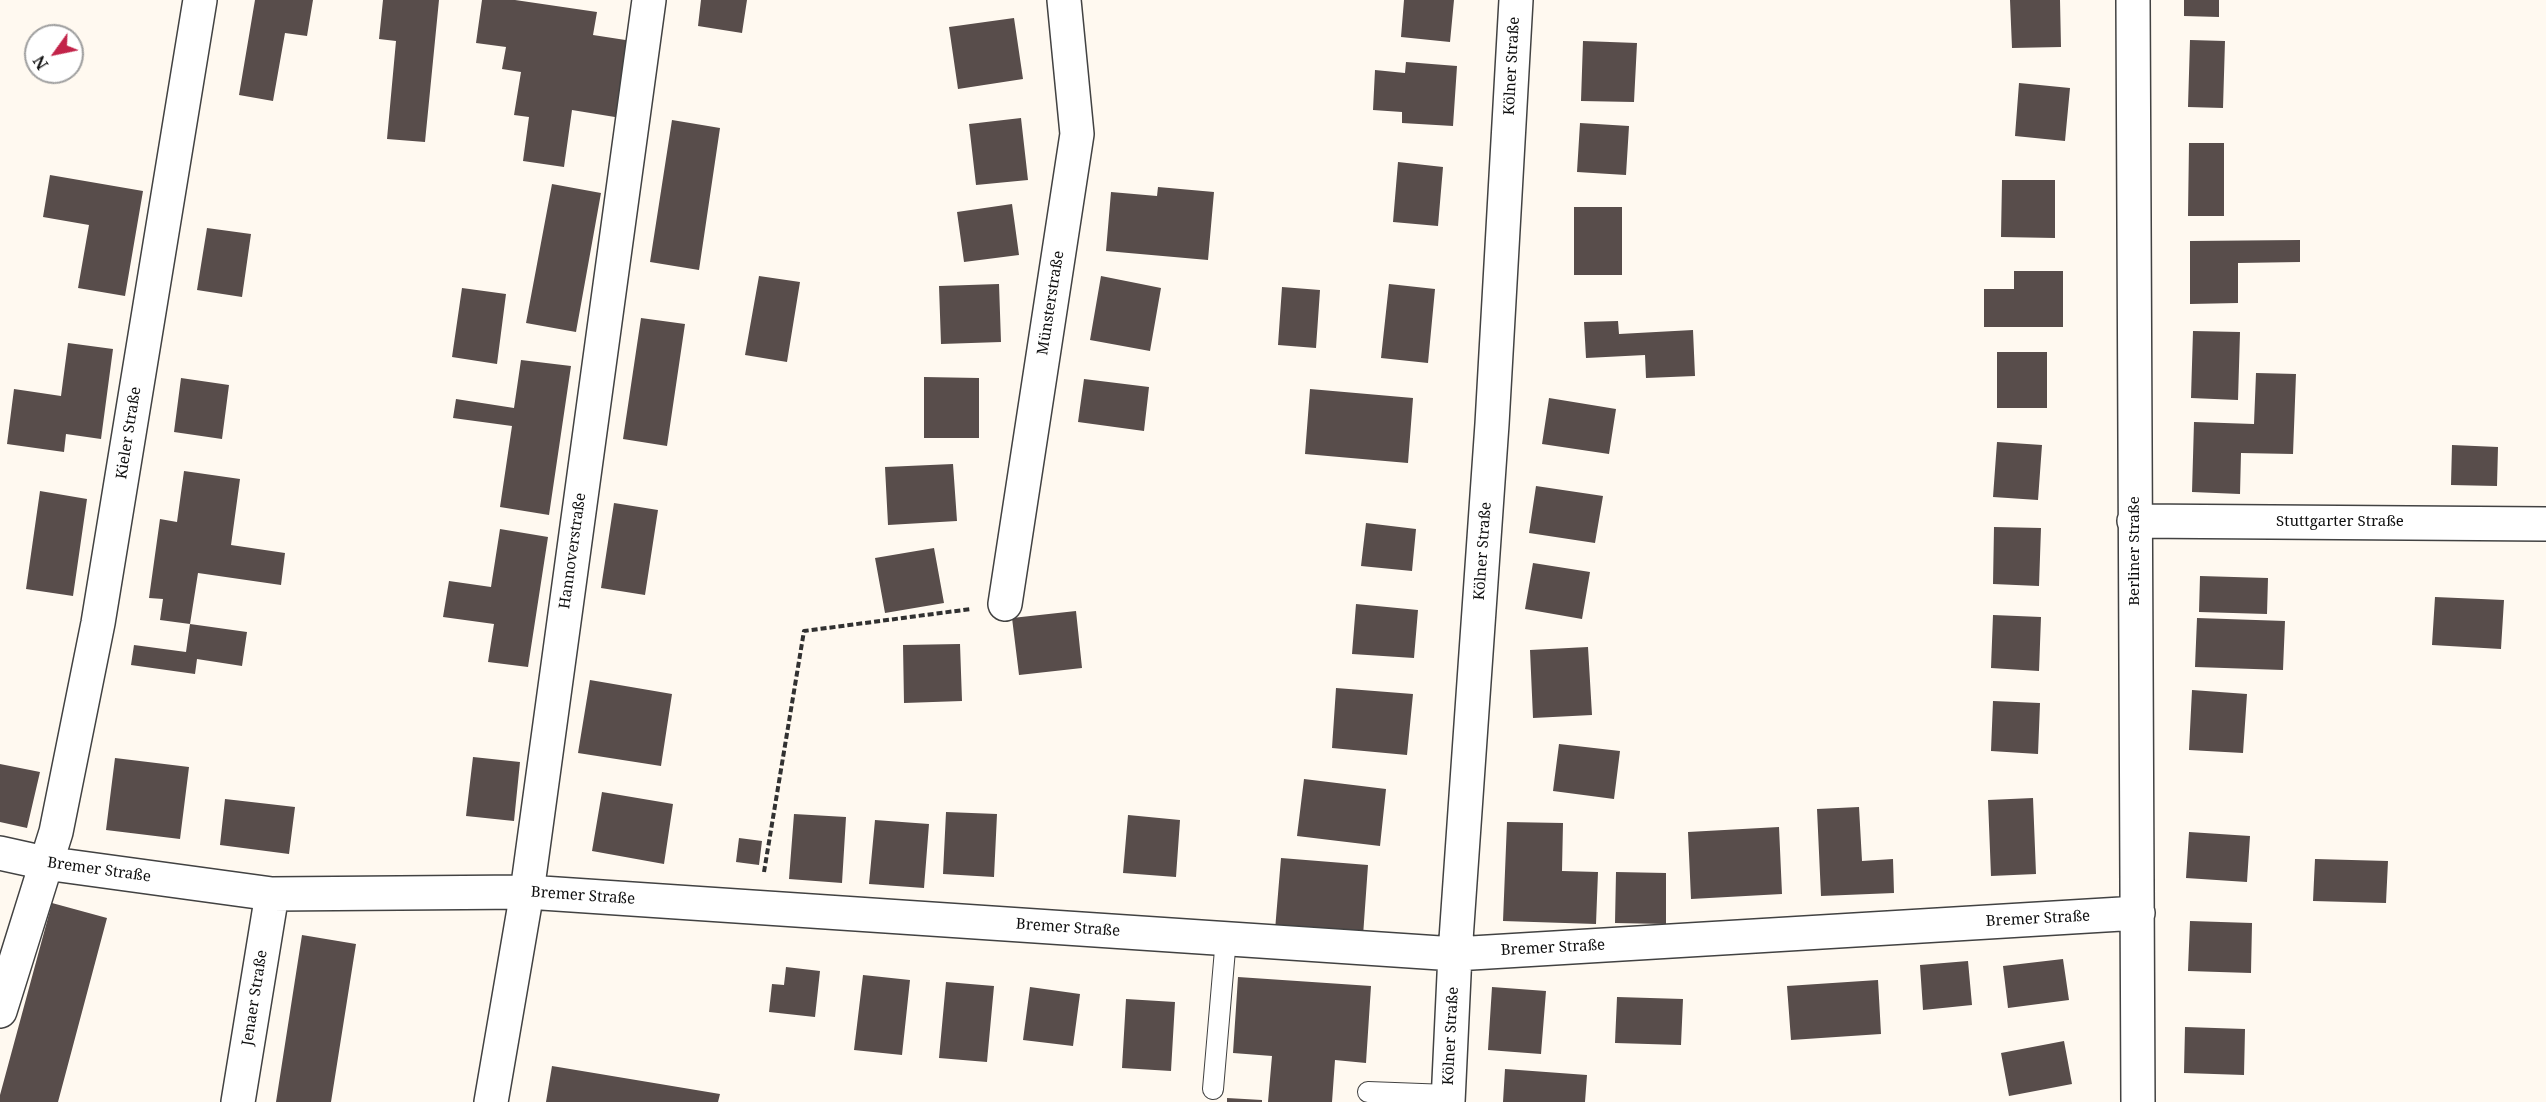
<!DOCTYPE html>
<meta charset="utf-8">
<style>
body{margin:0}
#map{position:relative;width:2546px;height:1102px;overflow:hidden;background:#fff9f0;font-family:"Noto Serif",serif}
canvas{display:block}
.north{position:absolute;left:24px;top:24px;width:60px;height:60px;box-sizing:border-box;background:#fff;border:2px solid #9f9f9f;border-radius:50%;rotate:237deg;font-size:16px;font-weight:700;line-height:24px;text-align:center;color:#0f0f0f}
.north::after{content:'';display:block;margin:auto;width:21px;height:27px;background:#c22349;clip-path:polygon(50% 0,100% 100%,50% 72%,0 100%)}
</style>
<div id="map">
<canvas width="2546" height="1102"></canvas>
<div class="north">N</div>
</div>
<script>
const context = document.querySelector('canvas').getContext('2d');
context.lineJoin = 'round';
function fill(path, color) { context.fillStyle = color; context.fill(path, 'evenodd'); }
function trace(path, color, width, dash) { context.strokeStyle = color; context.lineWidth = width; context.lineCap = dash ? 'butt' : 'round'; context.setLineDash(dash || []); context.stroke(path); }
function write(font, color, halo, rows, align = 'center') {
  context.font = font + ' "Noto Serif",serif'; context.lineWidth = 6; context.setLineDash([]); context.textBaseline = 'middle'; context.strokeStyle = halo; context.fillStyle = color; for (const [text, x, y, turn = 0] of rows) {
    context.save(); context.translate(x, y); context.rotate((+turn || 0) * Math.PI / 180); context.textAlign = isNaN(turn) ? turn : align; if (halo) context.strokeText(text, 0, 0); context.fillText(text, 0, 0); context.restore();
  }
}
const building = new Path2D(`
 M255,0H313L307,36L285,33L273,101L239,95Z
 M383,0H439L425,142L387,139L396,41L379,39Z
 M482,0H515L597,12L593,35L632,41L621,118L572,110L564,167L523,161L529,117L514,115L521,72L502,69L506,47L476,43Z
 M701,0H747L742,33L698,26Z
 M1404,0H1454L1450,42L1401,37Z
 M2010,0H2060L2061,47L2012,48Z
 M2184,0H2219V17L2184,16Z
 M1014,18L1023,79L958,89L949,27Z
 M2190,40L2225,41L2223,108L2188,107Z
 M1583,41L1637,43L1634,102L1581,101Z
 M1406,62L1457,66L1453,126L1402,123V112L1373,110L1375,70L1405,73Z
 M2019,83L2070,88L2065,141L2015,136Z
 M1021,118L1028,180L976,185L969,124Z
 M672,120L720,128L699,270L650,262Z
 M1580,123L1629,126L1626,175L1577,172Z
 M2189,143H2224V216H2188Z
 M1398,162L1443,167L1438,226L1393,222Z
 M50,175L143,191L125,296L78,288L89,225L43,217Z
 M2002,180H2055V238L2001,237Z
 M552,184L601,193L576,332L526,323Z
 M1158,187L1214,192L1208,260L1106,251L1111,192L1157,196Z
 M1012,204L1019,255L964,262L957,212Z
 M1574,207H1622V275H1574Z
 M207,228L251,234L242,297L197,290Z
 M2300,240V262L2238,263V303L2190,304V241Z
 M2014,271H2063V327H1984V289H2014Z
 M759,276L800,282L787,362L745,355Z
 M1101,276L1161,288L1150,351L1090,340Z
 M999,284L1001,342L941,344L939,286Z
 M1389,284L1435,289L1428,363L1381,358Z
 M1282,287L1320,290L1316,348L1278,345Z
 M462,288L506,294L497,364L452,357Z
 M641,318L685,324L667,446L623,439Z
 M1618,321L1619,334L1693,330L1695,376L1646,378L1645,355L1586,358L1584,322Z
 M2193,331L2240,332L2238,400L2191,398Z
 M68,343L113,349L101,439L66,434L64,452L7,444L14,389L61,396Z
 M1997,352H2047V408H1997Z
 M521,360L571,366L549,515L500,507L512,426L453,418L456,399L514,408Z
 M2256,373L2296,374L2293,454L2241,453L2240,494L2192,492L2194,422L2254,424Z
 M924,377L979,378V438H924Z
 M181,378L229,385L222,439L174,432Z
 M1084,379L1149,387L1144,431L1078,422Z
 M1310,389L1413,398L1408,463L1305,454Z
 M1549,398L1616,409L1609,454L1542,444Z
 M1997,442L2042,445L2038,500L1993,497Z
 M2452,445L2498,447L2497,486L2451,485Z
 M953,464L957,521L888,525L885,467Z
 M184,471L240,479L231,545L285,553L281,585L198,573L190,624L160,620L163,599L149,598L160,519L177,522Z
 M1536,486L1603,496L1595,543L1529,533Z
 M40,491L87,499L73,596L26,589Z
 M614,503L658,510L645,595L601,588Z
 M1366,523L1416,529L1412,571L1361,566Z
 M1994,527L2041,528L2039,586L1993,584Z
 M500,529L548,537L528,667L488,662L494,624L443,617L449,581L491,587Z
 M934,548L944,603L885,613L875,558Z
 M1533,563L1590,572L1582,619L1525,609Z
 M2200,576L2268,578L2267,614L2199,612Z
 M2435,597L2504,600L2501,649L2432,645Z
 M1356,604L1418,610L1414,658L1352,654Z
 M1076,611L1082,668L1019,675L1012,618Z
 M1993,615L2041,617L2039,671L1991,668Z
 M2197,618L2285,621L2283,670L2195,667Z
 M190,624L247,632L242,666L197,659L195,674L131,665L134,645L186,652Z
 M960,644L962,701L904,703L903,645Z
 M1588,647L1592,715L1533,718L1530,650Z
 M590,680L672,694L661,766L578,753Z
 M1336,688L1413,694L1407,755L1332,748Z
 M2192,690L2247,694L2243,753L2189,750Z
 M1993,701L2040,703L2038,754L1991,751Z
 M1559,744L1620,751L1614,799L1553,791Z
 M473,757L520,762L514,821L466,816Z
 M115,758L189,767L180,839L106,830Z
 M0,764L40,772L27,828L0,822Z
 M1304,779L1386,789L1380,846L1297,836Z
 M602,792L673,804L664,864L592,851Z
 M2033,798L2036,874L1991,876L1988,800Z
 M225,799L295,807L289,854L220,845Z
 M1859,807L1862,861L1893,859L1894,893L1821,896L1817,809Z
 M946,812L997,814L994,877L943,874Z
 M794,814L846,817L842,883L789,879Z
 M1128,815L1180,820L1176,877L1123,873Z
 M875,820L929,824L924,888L869,884Z
 M1507,822L1563,823L1562,871L1598,872L1596,924L1503,921Z
 M1779,827L1782,894L1691,899L1688,832Z
 M2189,832L2250,836L2247,882L2186,878Z
 M739,838L762,841L759,865L736,862Z
 M1281,858L1368,865L1363,936L1275,930Z
 M2315,859L2388,861L2386,903L2313,901Z
 M1616,872L1666,873V924L1615,923Z
 M52,903L107,918L58,1102H0V1095Z
 M2190,921L2252,923L2251,973L2188,971Z
 M302,935L356,944L331,1102H276Z
 M2063,959L2069,1000L2008,1008L2003,966Z
 M1968,961L1972,1005L1923,1010L1920,965Z
 M786,967L820,971L815,1017L769,1012L772,984L784,985Z
 M863,975L910,980L902,1055L854,1050Z
 M1238,977L1371,986L1366,1063L1335,1060L1332,1102H1268L1272,1056L1233,1053Z
 M1878,980L1881,1034L1791,1040L1787,986Z
 M946,982L994,986L987,1062L939,1058Z
 M1030,987L1080,994L1073,1046L1023,1040Z
 M1492,987L1546,991L1541,1054L1488,1050Z
 M1617,997L1683,999L1681,1045L1615,1043Z
 M1126,999L1175,1002L1171,1071L1122,1068Z
 M2185,1027L2245,1029L2244,1075L2184,1073Z
 M2064,1041L2072,1084L2009,1096L2001,1053Z
 M552,1066L720,1094L718,1102H546Z
 M1505,1069L1587,1075L1585,1102H1503Z
 M1227,1098L1262,1100V1102H1227Z`);
const path = new Path2D(`
 M764,872L804,631L971,609`);
const lane = new Path2D(`
 M1213,1089L1226,938
 M1368,1092L1448,1095`);
const street = new Path2D(`
 M2133,0L2138,1102
 M2134,521L2546,524
 M1005,604L1077,134L1064,0
 M0,853L45,863L272,894L527,892L1455,954L2138,913
 M0,1011L56,832L98,623L200,0
 M238,1102L272,894
 M491,1102L527,892L649,0
 M1448,1102L1455,954L1492,424L1516,0`);
const streetNames = [
 ["Kölner Straße",1512,66,-87],
 ["Münsterstraße",1051,303,-81],
 ["Kieler Straße",129,433,-81],
 ["Stuttgarter Straße",2340,522],
 ["Hannoverstraße",573,551,-82],
 ["Kölner Straße",1483,551,-86],
 ["Berliner Straße",2135,551,-90],
 ["Bremer Straße",99,870,8],
 ["Bremer Straße",583,896,4],
 ["Bremer Straße",2038,919,-3],
 ["Bremer Straße",1068,928,4],
 ["Bremer Straße",1553,948,-3],
 ["Jenaer Straße",255,998,-81],
 ["Kölner Straße",1451,1036,-87]
];
fill(building, '#584d4b');
trace(lane, '#424242', 22);
trace(street, '#424242', 36);
trace(path, '#313131', 4, [6, 3]);
trace(lane, '#fff', 20);
trace(street, '#fff', 33);
write('15px', '#0f0f0f', '#fff', streetNames);
</script>
